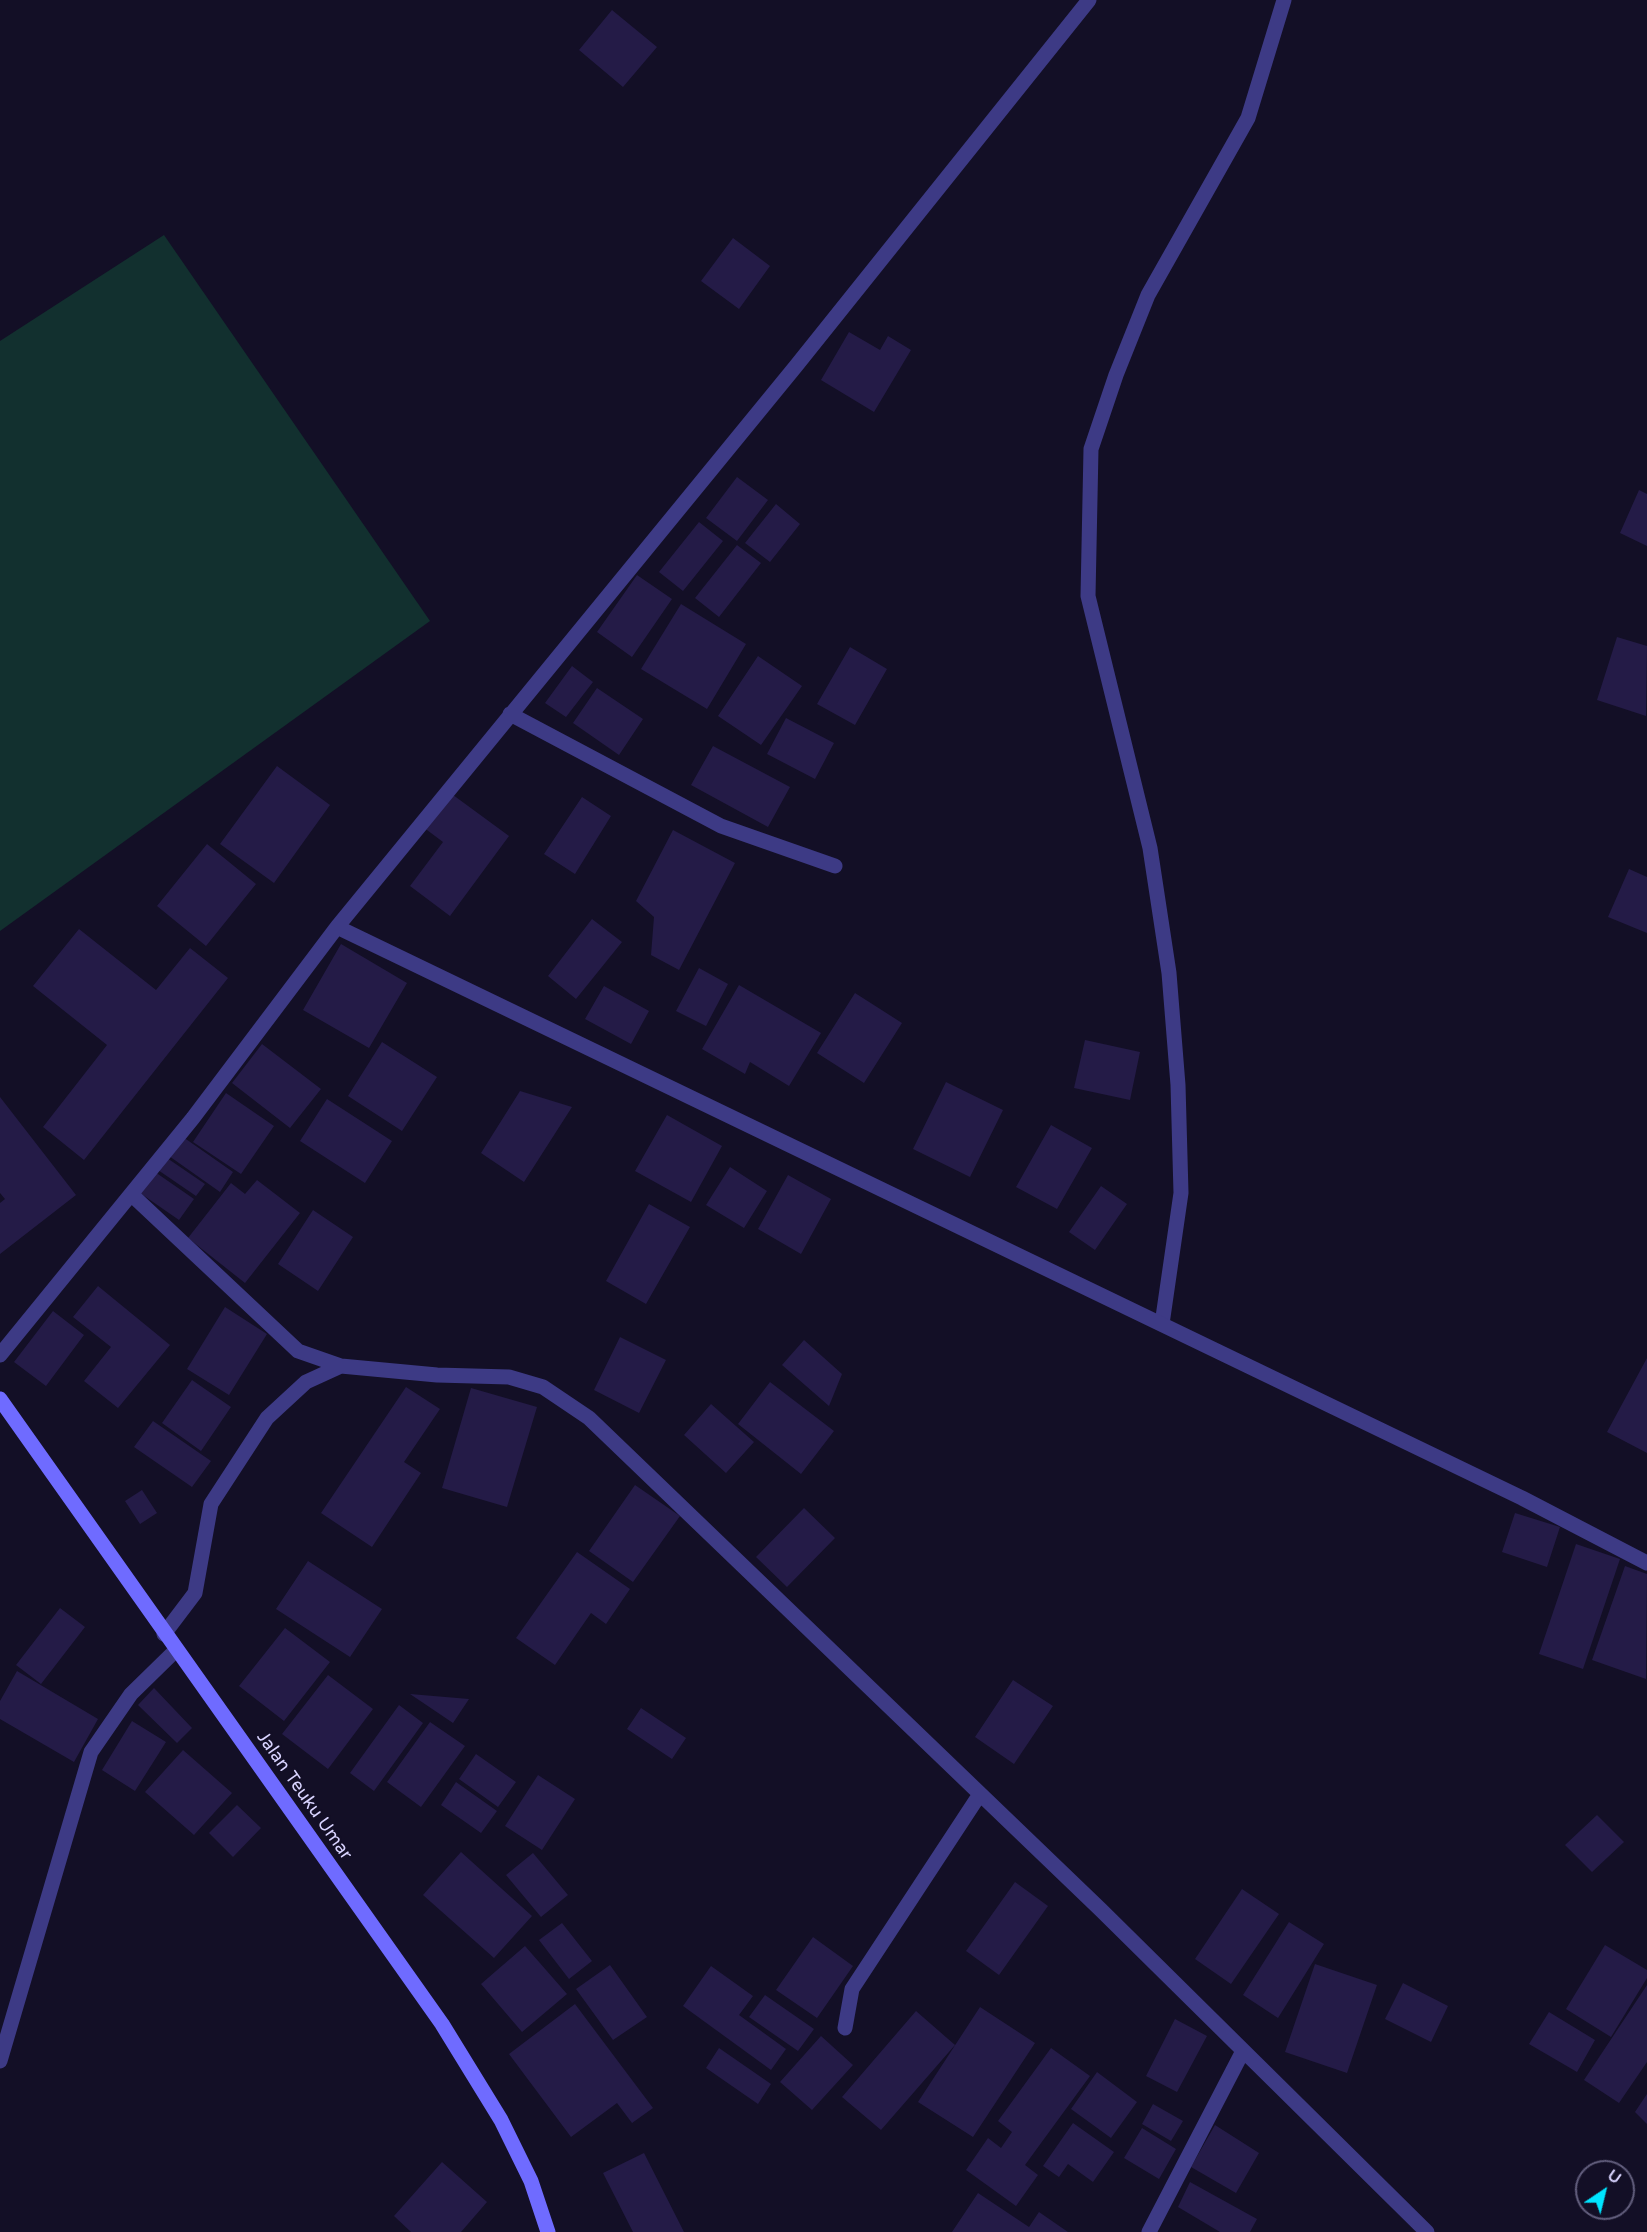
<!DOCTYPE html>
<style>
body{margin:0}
#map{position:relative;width:1647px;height:2232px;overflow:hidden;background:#130f26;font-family:"Varela Round",sans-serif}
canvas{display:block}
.north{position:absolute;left:1575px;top:2160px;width:60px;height:60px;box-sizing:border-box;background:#130f26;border:2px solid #625e7d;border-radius:50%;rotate:35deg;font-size:16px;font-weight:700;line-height:24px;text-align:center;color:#d9d4ff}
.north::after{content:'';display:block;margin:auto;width:21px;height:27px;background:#00e5ff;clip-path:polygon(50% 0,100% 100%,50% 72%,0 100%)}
</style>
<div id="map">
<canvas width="1647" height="2232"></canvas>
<div class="north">U</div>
</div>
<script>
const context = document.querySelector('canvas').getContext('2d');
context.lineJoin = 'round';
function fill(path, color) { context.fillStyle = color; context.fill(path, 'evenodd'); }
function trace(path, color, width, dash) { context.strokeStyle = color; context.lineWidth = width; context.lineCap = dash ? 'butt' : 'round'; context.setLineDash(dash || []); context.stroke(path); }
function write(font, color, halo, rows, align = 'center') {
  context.font = font + ' "Varela Round",sans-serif'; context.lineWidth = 4.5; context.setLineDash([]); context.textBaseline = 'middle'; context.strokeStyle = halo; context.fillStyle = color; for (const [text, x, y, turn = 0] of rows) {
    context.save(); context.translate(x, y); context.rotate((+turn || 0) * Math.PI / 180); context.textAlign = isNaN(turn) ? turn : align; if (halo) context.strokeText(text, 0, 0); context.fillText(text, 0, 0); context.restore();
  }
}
const green = new Path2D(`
 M164,235L430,621L0,931V341Z`);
const building = new Path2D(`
 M612,10L657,47L623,87L579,50Z
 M733,238L770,266L739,309L701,281Z
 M849,332L880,350L888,336L911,350L874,412L821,380Z
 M737,477L768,500L737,541L706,518Z
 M1639,490L1647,494V546L1620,533Z
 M776,504L800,524L770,562L745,543Z
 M699,522L723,541L683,591L659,572Z
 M737,545L761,563L719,617L695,598Z
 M637,575L672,599L632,657L597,632Z
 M681,604L746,644L707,709L641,669Z
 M1617,637L1647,646L1646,716L1597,700Z
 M850,647L887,669L855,725L817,704Z
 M758,656L802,686L761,745L718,716Z
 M572,666L593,682L566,717L545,703Z
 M597,688L643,719L619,755L573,723Z
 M786,718L834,743L815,779L767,754Z
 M713,746L790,787L768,827L691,785Z
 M277,766L330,805L274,883L220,844Z
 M449,792L509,836L450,916L410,886L443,842L423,827Z
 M582,797L611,816L575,874L544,854Z
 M673,830L735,863L679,970L651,955L654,917L636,901Z
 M207,844L256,884L206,946L157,906Z
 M1629,869L1647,877V933L1608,917Z
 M592,919L622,942L576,999L548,976Z
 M79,929L156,990L190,948L228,978L84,1160L43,1127L107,1045L33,986Z
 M341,944L407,983L369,1048L303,1010Z
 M699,968L728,984L706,1026L676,1011Z
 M739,985L821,1033L789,1086L750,1062L745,1074L702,1049Z
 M604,986L649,1011L631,1044L585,1019Z
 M855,993L902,1023L864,1083L817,1053Z
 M1085,1040L1140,1052L1130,1100L1074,1088Z
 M382,1042L437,1077L402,1131L348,1096Z
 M262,1044L321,1089L290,1128L232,1083Z
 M946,1082L1003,1110L970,1177L913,1149Z
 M520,1091L572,1107L524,1182L481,1153Z
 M226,1093L274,1126L241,1174L193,1142Z
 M0,1097L76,1195L0,1254V1203L5,1199L0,1193Z
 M327,1099L392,1141L365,1183L300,1141Z
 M667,1115L722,1146L691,1202L635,1171Z
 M1051,1125L1092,1148L1057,1209L1016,1187Z
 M183,1137L233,1172L220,1192L169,1156Z
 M167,1158L205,1184L196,1196L158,1170Z
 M730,1167L767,1191L744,1228L706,1205Z
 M155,1172L194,1199L179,1220L140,1193Z
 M788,1175L831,1199L801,1254L758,1229Z
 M257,1180L300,1213L245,1283L188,1238L231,1183L245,1194Z
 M1101,1186L1127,1204L1095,1250L1069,1232Z
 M649,1204L690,1227L646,1304L606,1281Z
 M313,1210L353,1237L318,1291L278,1264Z
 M98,1286L170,1345L118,1408L84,1381L111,1347L73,1317Z
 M225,1307L267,1334L229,1395L187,1369Z
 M53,1311L84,1335L46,1386L14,1362Z
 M620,1337L666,1360L639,1413L594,1390Z
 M804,1340L842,1374L829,1406L782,1365Z
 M1647,1358V1453L1607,1432Z
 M192,1380L231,1407L201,1451L162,1423Z
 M770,1382L834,1431L801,1474L738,1424Z
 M406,1387L440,1409L404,1462L421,1473L372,1547L321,1513Z
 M471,1388L537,1407L507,1507L442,1488Z
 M711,1404L754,1442L726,1473L684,1435Z
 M153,1421L211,1461L192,1487L134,1447Z
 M635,1485L680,1516L633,1582L589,1551Z
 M142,1490L157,1513L140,1524L125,1501Z
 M804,1508L835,1538L787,1587L756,1557Z
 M1515,1513L1560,1527L1547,1567L1502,1552Z
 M1576,1544L1620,1559L1583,1669L1539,1654Z
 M577,1552L630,1589L606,1624L591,1613L555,1665L516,1638Z
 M308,1561L382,1609L350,1657L276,1609Z
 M1625,1566L1647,1574L1646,1679L1592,1660Z
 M60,1608L85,1627L41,1684L16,1665Z
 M285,1628L330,1662L284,1721L239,1686Z
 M17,1671L98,1719L74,1762L0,1719V1701Z
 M328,1675L373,1709L328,1769L282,1734Z
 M1013,1680L1053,1706L1014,1764L975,1737Z
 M154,1688L192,1728L177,1743L138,1705Z
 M410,1694L469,1699L453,1723Z
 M399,1705L423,1723L374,1791L350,1773Z
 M641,1708L686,1738L672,1759L627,1729Z
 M132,1721L166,1742L135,1791L102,1770Z
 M430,1722L465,1746L421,1807L387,1782Z
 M183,1750L232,1793L194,1835L145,1792Z
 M476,1754L516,1782L498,1807L459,1779Z
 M538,1775L575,1799L542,1850L505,1826Z
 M456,1782L497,1811L481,1833L441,1805Z
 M237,1805L261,1828L233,1857L209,1833Z
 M1597,1815L1624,1842L1592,1872L1565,1845Z
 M461,1852L532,1916L494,1958L423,1895Z
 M533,1853L568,1895L541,1917L506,1875Z
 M1015,1882L1048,1906L999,1975L966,1951Z
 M1242,1889L1279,1914L1231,1984L1195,1959Z
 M1289,1922L1324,1944L1278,2018L1243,1995Z
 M562,1923L592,1961L569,1979L539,1940Z
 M813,1937L853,1966L817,2018L776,1990Z
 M1605,1945L1647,1970V1978L1611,2037L1566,2009Z
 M525,1946L567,1994L522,2032L481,1984Z
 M1315,1964L1377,1985L1347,2073L1285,2052Z
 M610,1965L647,2017L613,2040L576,1989Z
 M711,1966L753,1996L739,2015L786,2049L771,2070L683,2006Z
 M1403,1983L1448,2006L1431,2042L1385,2019Z
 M1647,1985V2062L1619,2103L1584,2080Z
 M765,1995L814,2029L798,2051L749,2017Z
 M575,2004L653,2108L632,2123L617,2103L571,2137L509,2054Z
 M980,2007L1035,2043L973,2137L918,2102Z
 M916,2011L955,2045L881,2130L842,2097Z
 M1549,2012L1595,2040L1577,2072L1529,2044Z
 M1175,2019L1207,2036L1177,2092L1146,2076Z
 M821,2036L853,2065L812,2110L780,2082Z
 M719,2048L771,2084L758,2104L706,2068Z
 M1051,2048L1090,2076L1025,2165L1038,2175L1016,2206L966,2170L988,2138L1001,2148L1012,2132L998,2121Z
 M1097,2072L1137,2102L1111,2138L1071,2109Z
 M1647,2094V2124L1635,2112Z
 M1153,2104L1183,2121L1171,2141L1142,2124Z
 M1073,2123L1114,2152L1093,2182L1068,2164L1059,2177L1043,2166Z
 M1215,2125L1259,2153L1236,2193L1191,2167Z
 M1142,2128L1176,2149L1159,2179L1124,2158Z
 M644,2153L684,2232H633L603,2173Z
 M442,2162L487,2202L461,2232H411L394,2216Z
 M1190,2182L1257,2219L1250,2232H1220L1178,2207Z
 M978,2193L1029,2227L1039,2212L1068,2232H952Z`);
const service = new Path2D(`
 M1162,1324L1181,1193L1178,1085L1169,973L1150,848L1088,596L1091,449L1116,375L1148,295L1248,118L1284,0`);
const minor = new Path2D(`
 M510,714L721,826L835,866
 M337,927L1522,1498L1647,1563
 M132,1195L298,1351L341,1366L437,1375L509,1377L543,1387L589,1418L1101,1910L1427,2232
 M0,1355L193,1118L337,927L796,366L1089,0
 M164,1634L195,1593L211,1504L267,1418L306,1382L341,1366
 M845,2028L852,1989L980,1794
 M0,2061L91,1752L131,1694L176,1650
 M1149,2232L1243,2051`);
const secondary = new Path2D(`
 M0,1399L442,2024L501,2120L531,2181L548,2232`);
const streetNames = [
 ["Jalan Teuku Umar",304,1796,55]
];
fill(green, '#12302f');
fill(building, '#241b47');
trace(service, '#3d3a85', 15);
trace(minor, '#3d3a85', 15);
trace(secondary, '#6f6bff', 15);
write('18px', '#d9d4ff', '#130f26', streetNames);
</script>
